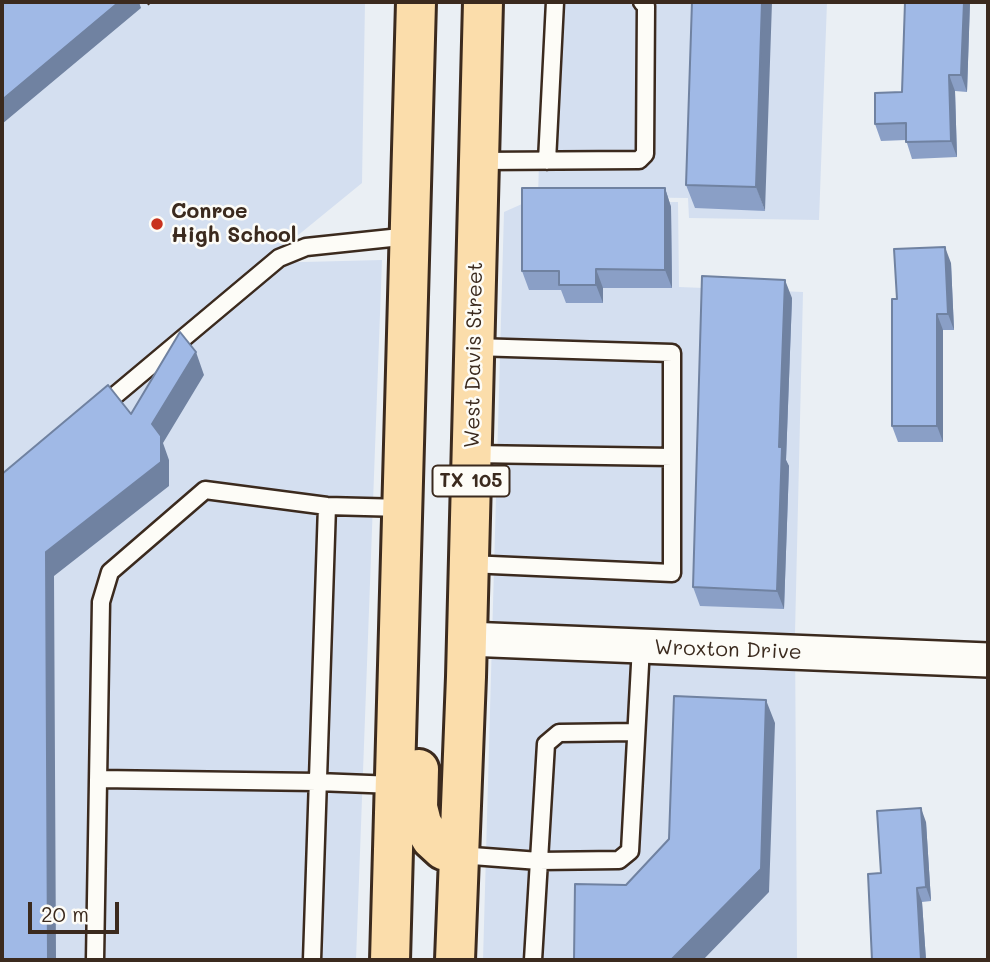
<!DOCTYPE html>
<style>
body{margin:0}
#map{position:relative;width:990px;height:962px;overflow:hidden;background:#eaeff4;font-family:Mali,sans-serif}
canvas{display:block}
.frame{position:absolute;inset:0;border:4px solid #3b2a1e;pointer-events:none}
.scale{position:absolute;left:28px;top:902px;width:91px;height:32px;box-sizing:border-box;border:4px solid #3b2a1e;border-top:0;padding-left:9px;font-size:21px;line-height:24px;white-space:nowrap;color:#3b2a1e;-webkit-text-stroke:5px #fdfcf7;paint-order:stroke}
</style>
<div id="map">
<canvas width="990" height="962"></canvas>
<div class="frame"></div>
<div class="scale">20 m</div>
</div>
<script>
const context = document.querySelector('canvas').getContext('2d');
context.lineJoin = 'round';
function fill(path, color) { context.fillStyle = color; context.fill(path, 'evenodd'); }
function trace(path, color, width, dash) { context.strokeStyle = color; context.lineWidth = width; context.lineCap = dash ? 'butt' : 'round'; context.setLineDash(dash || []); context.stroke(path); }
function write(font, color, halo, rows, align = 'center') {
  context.font = font + ' Mali,sans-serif'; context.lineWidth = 5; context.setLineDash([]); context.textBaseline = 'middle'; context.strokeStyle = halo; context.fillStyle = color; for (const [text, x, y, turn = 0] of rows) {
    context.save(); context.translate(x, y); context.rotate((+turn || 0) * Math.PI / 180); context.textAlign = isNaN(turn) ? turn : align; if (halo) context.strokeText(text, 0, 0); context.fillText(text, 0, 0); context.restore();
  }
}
const built = new Path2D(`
 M2,2H365L362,183L264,263L382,260L356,960H2Z
 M544,2H827L819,220L689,218L688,198L538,196Z
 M678,202L679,287L803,292L795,633L797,960H483L504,212L522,204Z`);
const path = new Path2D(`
 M147,4L149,2`);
const lane = new Path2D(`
 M479,161L639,160L645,154L646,6L642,2
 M547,161L555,2
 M100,408L279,258L306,247L410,236
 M472,454L672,457
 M469,564L672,573V353L474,347
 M99,779L317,782L395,785
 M459,855L539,861L619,860L630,851L641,646
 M95,960L101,602L110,572L205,490L327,506L403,508
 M312,960L327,506
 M533,960L546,744L559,733L636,732`);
const street = new Path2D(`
 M467,639L988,660`);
const primary = new Path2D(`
 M419,769L418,807L422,823L431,839L443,850L459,855
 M390,960L416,2
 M455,960L466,677L483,2`);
const wall = new Path2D(`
 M692,2L765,211L695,208L686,185Z
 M970,2L967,92L955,91L957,157L912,159L906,140L881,141L875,124L902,92Z
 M665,188L671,207L672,288H603V303H566L561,290H529L522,271Z
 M951,263L954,330H943V442H898L892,426L897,299Z
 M792,298L786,460L789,466L784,609L700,606L693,587Z
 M926,822L931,901L922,902L926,960H872L881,873Z`);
const shadedWall = new Path2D(`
 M119,2H139L141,8L2,124V100Z
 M762,2H772L765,211L756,187Z
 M964,2H970L967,92L961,75Z
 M949,75L955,91L957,157L951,141Z
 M665,188L671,207L672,288L665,270Z
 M945,247L951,263L954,330L948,314Z
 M596,269L603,288V303L596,285Z
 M785,280L792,298L786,460L789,466L784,609L777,591L779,447Z
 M937,314L943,330V442L937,426Z
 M196,352L204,375L163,443L169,460V486L54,576L56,960H48L46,552L152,424Z
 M766,700L775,723L769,892L703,960H671Z
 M921,808L926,822L931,901L926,887Z
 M917,888L922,902L926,960H921Z`);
const building = new Path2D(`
 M2,2H119L2,100Z
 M692,2H762L756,187L686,185Z
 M905,2H964L961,75H949L951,141L906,142V123L875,124V93L902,92Z
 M522,188H665V270L596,269V285H559V271H522Z
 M945,247L948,314H937V426H892V299H897L894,249Z
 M702,276L785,280L779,447H782L777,591L693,587Z
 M180,332L196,352L152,424L161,436V462L46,552L48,960H2V474L108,385L131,414Z
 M674,696L766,700L761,869L671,960H574L575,884L626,885L669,839Z
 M921,808L926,887L917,888L921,960H872L868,874L881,873L877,811Z`);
const markers = [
 [157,224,7,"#c8321e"]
];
const shields = [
 [471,481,77]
];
const shieldNames = [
 ["TX 105",471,481]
];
const poiNames = [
 ["Conroe",171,212],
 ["High School",171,236]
];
const streetNames = [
 ["West Davis Street",474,355,-89],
 ["Wroxton Drive",728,650,2]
];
fill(built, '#d4dff0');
trace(lane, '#3b2a1e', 21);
trace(street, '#3b2a1e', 38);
trace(primary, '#3b2a1e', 44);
trace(path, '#3b2a1e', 4.5, [7, 5]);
trace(lane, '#fdfcf7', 16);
trace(street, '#fdfcf7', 33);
trace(primary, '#fbddab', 38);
fill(wall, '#8a9fc6');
fill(shadedWall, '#7082a1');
fill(building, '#a0b9e6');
trace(building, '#7082a1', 2);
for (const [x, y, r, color] of markers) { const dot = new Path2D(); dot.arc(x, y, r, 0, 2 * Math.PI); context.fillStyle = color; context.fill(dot); trace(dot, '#fdfcf7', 2.5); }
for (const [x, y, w] of shields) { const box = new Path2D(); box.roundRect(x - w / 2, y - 15.5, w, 31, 5); context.fillStyle = '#fdfcf7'; context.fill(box); trace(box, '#3b2a1e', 2); }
write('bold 19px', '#3b2a1e', null, shieldNames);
write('bold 21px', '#3b2a1e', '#fdfcf7', poiNames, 'left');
write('21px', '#3b2a1e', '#fdfcf7', streetNames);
</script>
